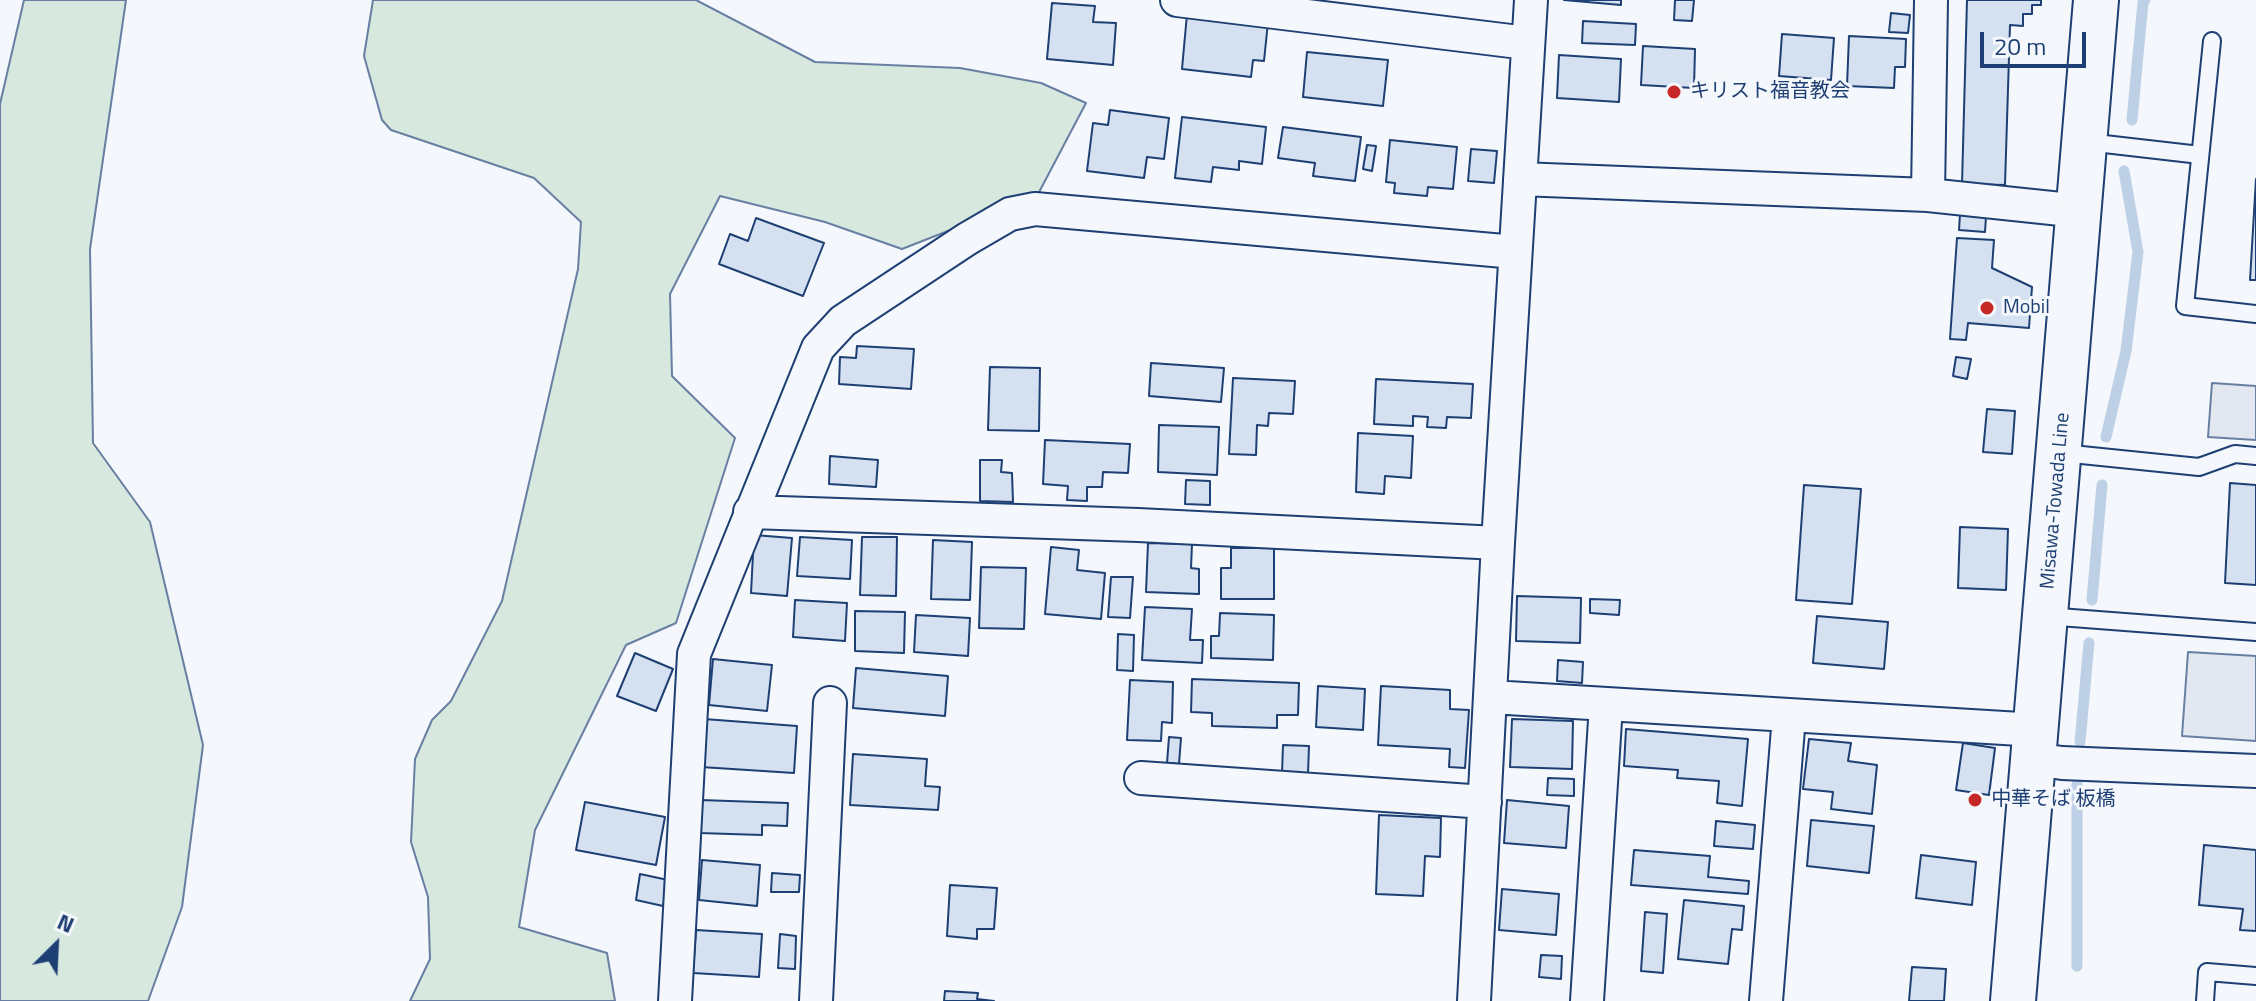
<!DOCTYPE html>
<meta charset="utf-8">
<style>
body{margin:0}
#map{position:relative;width:2256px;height:1001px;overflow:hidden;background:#f4f7fb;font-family:"Titillium Web",sans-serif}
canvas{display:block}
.north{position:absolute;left:16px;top:905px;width:80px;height:80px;-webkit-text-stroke:6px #f4f7fb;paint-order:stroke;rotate:24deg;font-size:22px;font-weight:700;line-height:32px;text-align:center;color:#1d3f73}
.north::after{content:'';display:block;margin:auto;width:28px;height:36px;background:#1d3f73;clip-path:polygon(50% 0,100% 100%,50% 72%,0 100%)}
.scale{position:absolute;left:1980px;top:32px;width:106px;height:36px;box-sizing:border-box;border:4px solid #1d3f73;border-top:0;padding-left:10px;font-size:24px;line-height:28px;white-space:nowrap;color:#1d3f73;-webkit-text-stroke:6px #f4f7fb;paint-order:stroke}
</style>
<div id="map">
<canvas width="2256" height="1001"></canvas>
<div class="north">N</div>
<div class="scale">20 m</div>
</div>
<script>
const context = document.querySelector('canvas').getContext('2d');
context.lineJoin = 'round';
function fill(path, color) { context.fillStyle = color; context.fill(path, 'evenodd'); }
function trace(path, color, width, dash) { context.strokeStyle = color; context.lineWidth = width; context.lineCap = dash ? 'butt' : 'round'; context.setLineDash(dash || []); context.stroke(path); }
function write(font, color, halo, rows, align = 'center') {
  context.font = font + ' "Titillium Web","Noto Sans JP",sans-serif'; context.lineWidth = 6; context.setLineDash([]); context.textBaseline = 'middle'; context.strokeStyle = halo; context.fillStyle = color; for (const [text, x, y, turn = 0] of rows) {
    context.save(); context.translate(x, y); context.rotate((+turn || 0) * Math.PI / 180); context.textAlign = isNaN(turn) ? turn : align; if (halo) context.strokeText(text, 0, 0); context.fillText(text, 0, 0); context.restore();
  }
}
const green = new Path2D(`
 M24,0H126L90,249L93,443L150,522L203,745L182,907L148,1001H0V104Z
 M373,0H696L815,62L960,68L1041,83L1086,103L1037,196L902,249L825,222L720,196L670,294L672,376L735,438L676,623L626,645L535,830L519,927L607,953L615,1001H410L430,959L428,897L411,842L415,759L432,720L451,701L502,601L578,269L581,222L534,178L391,130L382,120L364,56Z`);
const parking = new Path2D(`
 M2212,383L2256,386V440L2208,437Z
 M2188,652L2256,656V741L2182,736Z`);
const stream = new Path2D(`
 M2132,120L2143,2L2145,0
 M2106,437L2126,351L2138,252L2124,171
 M2092,600L2102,485
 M2080,742L2089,643
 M2077,784V966`);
const building = new Path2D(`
 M1564,0H1621V5Z
 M1675,0H1694L1692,21L1674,20Z
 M1967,0H2041V5H2032V14H2023V26L2010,25L2005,185L1962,184Z
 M1052,3L1095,6L1093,22L1116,23L1113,65L1047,59Z
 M1891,13L1910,15L1908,33L1889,32Z
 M1187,14L1268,22L1264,61L1253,60L1251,77L1182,69Z
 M1583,21L1636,24L1635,45L1582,43Z
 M1782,34L1834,38L1831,80L1779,76Z
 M1849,36L1906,39L1905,67H1895L1894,88L1847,86Z
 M1643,46L1695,49L1694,88L1641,85Z
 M1307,52L1388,60L1383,106L1303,97Z
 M1559,55L1621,59L1619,102L1557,98Z
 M1110,110L1169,118L1164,159L1147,157L1144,178L1087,171L1093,123L1108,125Z
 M1182,117L1266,127L1262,164L1239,161V170L1213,167L1211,182L1175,178Z
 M1283,127L1361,137L1355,181L1313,176L1315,163L1278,158Z
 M1390,140L1457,147L1453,189L1428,187L1427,196L1394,193L1395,183L1386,182Z
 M1367,145L1376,146L1372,171L1363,169Z
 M1471,149L1497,151L1494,183L1468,181Z
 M2256,179V280H2250Z
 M1960,214L1986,216L1985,232L1959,230Z
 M756,218L824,243L803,296L719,264L730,234L748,241Z
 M1957,238L1994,240L1992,268L2032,287L2029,328L1968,323L1966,340L1950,339Z
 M857,346L914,349L911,389L839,384L840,357L856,358Z
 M1956,357L1971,359L1967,379L1953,376Z
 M1151,363L1224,368L1221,402L1149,396Z
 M990,367L1040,368L1039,431L988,430Z
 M1233,378L1295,381L1293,414L1269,413L1268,426L1257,425L1256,455L1229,454Z
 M1376,379L1473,384L1471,418L1447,417L1446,428L1427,427L1428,417L1413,416V426L1374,424Z
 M1987,409L2015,411L2012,454L1983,452Z
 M1159,425L1219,427L1217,475L1158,472Z
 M1358,433L1413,436L1411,478L1385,476L1384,494L1356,492Z
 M1045,440L1130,444L1128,473L1103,472L1102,487H1087V501L1067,500L1068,486L1043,484Z
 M830,456L878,460L876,487L829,484Z
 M980,460H1002L1001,472L1012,473L1013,502L980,501Z
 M1186,480L1210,481V505L1185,504Z
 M2230,483L2256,485V585L2225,583Z
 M1804,485L1861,489L1852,604L1796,600Z
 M1960,527L2008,529L2006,590L1958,588Z
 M754,535L792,538L787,596L751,593Z
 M800,537L852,540L850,579L797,576Z
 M862,537H897L896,596L860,595Z
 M933,540L972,542L970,600L931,599Z
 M1148,543L1192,544L1191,568L1199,569V594L1146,592Z
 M1051,547L1079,550L1077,570L1105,573L1101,619L1045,614Z
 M1231,548H1274V599H1221V568H1231Z
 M981,567L1026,568L1024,629L979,628Z
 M1111,577H1133L1130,618L1108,617Z
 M1517,596L1581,598L1580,643L1516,641Z
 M1590,599L1620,600L1619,615L1590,613Z
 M795,600L847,603L845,641L793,637Z
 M1145,607L1192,609L1190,640H1203L1202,663L1142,660Z
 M855,611L905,612L904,653L855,651Z
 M1220,613L1274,615L1273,660L1211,658V636H1219Z
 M916,615L970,618L968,656L914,652Z
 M1817,616L1888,622L1884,669L1813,663Z
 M1118,634L1134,635L1133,671L1117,670Z
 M635,653L673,669L656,711L617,696Z
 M713,659L772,665L767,711L709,705Z
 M1558,660L1583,662L1582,683L1557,681Z
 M856,668L948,676L945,716L853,708Z
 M1192,679L1299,683L1298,715H1277V728L1212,726V713L1191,712Z
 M1130,680L1173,682L1172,723L1162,722L1161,741L1127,740Z
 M1318,686L1365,689L1363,730L1316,727Z
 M1381,686L1450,690V709L1469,710L1465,768L1449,767L1450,749L1378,745Z
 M704,719L797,726L794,773L701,767Z
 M1512,719L1573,721L1572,769L1510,767Z
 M1626,729L1748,739L1742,806L1717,803L1719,781L1677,778L1678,770L1624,766Z
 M1169,737L1181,738L1179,764L1167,763Z
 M1809,739L1851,743L1848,761L1877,765L1872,814L1831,809L1833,792L1803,789Z
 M1963,743L1995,748L1989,795L1956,790Z
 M1283,745L1309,746L1308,774L1282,773Z
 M853,754L927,759L925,786L940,787L938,810L850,805Z
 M1548,778L1574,779V796L1547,795Z
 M700,800L788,803L787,826L762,825V835L699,833Z
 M1507,800L1569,806L1566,848L1504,843Z
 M585,802L665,817L656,865L576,850Z
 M1379,815L1441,818L1440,857L1425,856L1423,896L1376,894Z
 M1811,820L1874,826L1869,873L1807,866Z
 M1716,821L1755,825L1753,849L1714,846Z
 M2204,845L2256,850V931L2240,930L2243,909L2199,905Z
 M1634,850L1710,856L1708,877L1749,881L1748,894L1631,885Z
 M1921,855L1976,862L1972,905L1916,898Z
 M702,860L760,865L757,906L699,900Z
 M772,873L800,875L799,892H771Z
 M640,874L668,880L663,906L636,900Z
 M950,885L997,888L994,929H977V939L947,936Z
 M1502,889L1559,894L1556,935L1499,930Z
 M1684,900L1744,906L1742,930L1732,929L1728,964L1678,959Z
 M1645,912L1667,914L1663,973L1641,971Z
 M696,930L762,934L759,977L693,973Z
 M780,934L796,936L795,969L778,968Z
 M1541,955L1562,956L1561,979L1539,977Z
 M1912,967L1946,969L1944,1001H1909Z
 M945,991L978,993L977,999L994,1001H944Z`);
const lane = new Path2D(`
 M2212,41L2185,306L2256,314
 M2087,142L2200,155
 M2062,453L2199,467L2235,454L2256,456
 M2046,616L2256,632
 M2205,1001L2207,972L2256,976`);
const street = new Path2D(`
 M1177,0L1527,43
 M1520,179L1928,195L2080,211
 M1928,195L1931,0
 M750,512L1138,525L1498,543
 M1491,697L2037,730
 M2033,759L2062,763L2256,771
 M1141,778L1485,802
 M675,1001L694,654L818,348L843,321L967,239L1010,214L1035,209L1515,252
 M816,1001L830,703
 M1474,1001L1498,543L1531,0
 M1587,1001L1606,705
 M1766,1001L1789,716`);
const primary = new Path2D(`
 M2013,1001L2096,0`);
const markers = [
 [1674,92,8,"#c62828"],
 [1987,308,8,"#c62828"],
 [1975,800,8,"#c62828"]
];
const poiNames = [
 ["キリスト福音教会",1690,92],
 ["Mobil",2003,308],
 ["中華そば 板橋",1991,800]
];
const streetNames = [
 ["Misawa-Towada Line",2056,501,-85]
];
fill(green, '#d7e8df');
trace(green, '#687fa3', 2);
fill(parking, '#e3e8f0');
trace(parking, '#687fa3', 2);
trace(stream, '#bed0e5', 11);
fill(building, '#d5e0f0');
trace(building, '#1d3f73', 2);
trace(lane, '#1d3f73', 20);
trace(street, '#1d3f73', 36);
trace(primary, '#1d3f73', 48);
trace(lane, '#f4f7fb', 16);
trace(street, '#f4f7fb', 32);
trace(primary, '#f4f7fb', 44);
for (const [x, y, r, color] of markers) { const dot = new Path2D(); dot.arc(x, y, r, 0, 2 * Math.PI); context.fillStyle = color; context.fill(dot); trace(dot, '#f4f7fb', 3); }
write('20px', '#1d3f73', '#f4f7fb', poiNames, 'left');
write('20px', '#1d3f73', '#f4f7fb', streetNames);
</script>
